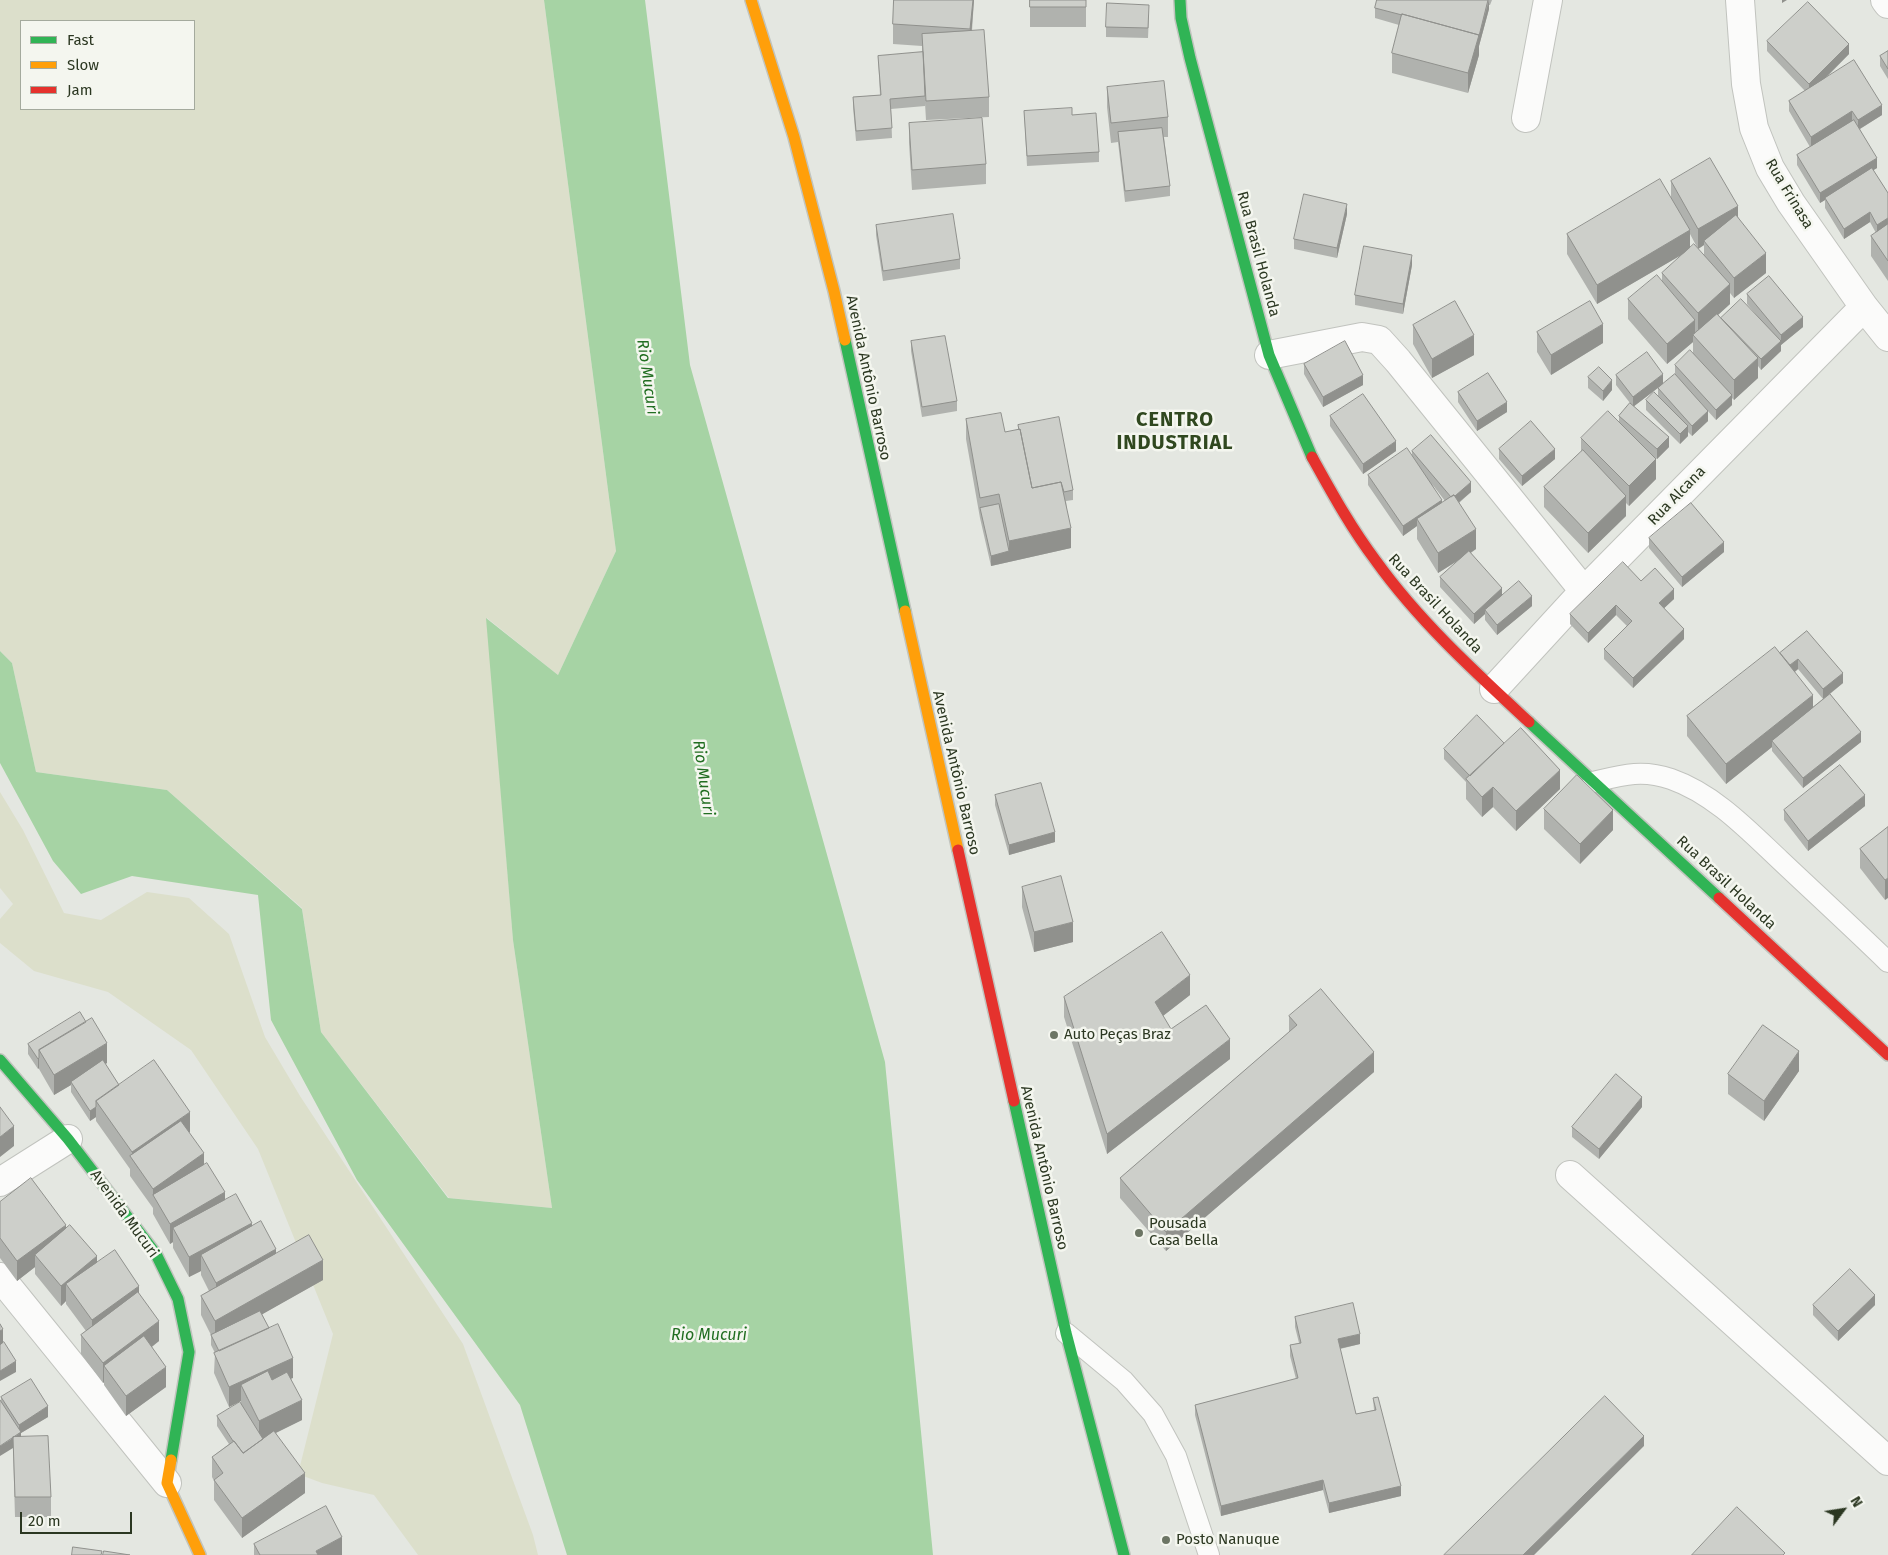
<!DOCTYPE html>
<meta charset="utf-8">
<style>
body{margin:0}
#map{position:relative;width:1888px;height:1555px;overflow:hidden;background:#e4e7e1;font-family:"Fira Sans",sans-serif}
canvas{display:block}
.legend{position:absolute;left:20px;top:20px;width:175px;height:90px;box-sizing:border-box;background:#f4f6ef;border:1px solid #a4aa9d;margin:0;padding:6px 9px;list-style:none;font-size:15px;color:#2b3721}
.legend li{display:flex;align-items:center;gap:10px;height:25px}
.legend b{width:25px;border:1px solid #a4aa9d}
.north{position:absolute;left:1818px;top:1485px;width:50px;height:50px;-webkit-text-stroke:4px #f4f6ef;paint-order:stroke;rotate:59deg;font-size:14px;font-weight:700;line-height:20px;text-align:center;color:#2b3721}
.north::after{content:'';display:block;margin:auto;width:18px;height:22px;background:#2b3721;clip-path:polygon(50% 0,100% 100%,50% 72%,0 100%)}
.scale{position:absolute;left:20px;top:1512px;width:112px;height:22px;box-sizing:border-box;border:2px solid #2b3721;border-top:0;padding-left:6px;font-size:15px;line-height:18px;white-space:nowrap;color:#2b3721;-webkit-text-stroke:4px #f4f6ef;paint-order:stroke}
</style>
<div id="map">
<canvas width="1888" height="1555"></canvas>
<ul class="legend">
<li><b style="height:6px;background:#30b455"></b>Fast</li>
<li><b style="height:6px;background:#ff9f0a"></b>Slow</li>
<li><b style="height:6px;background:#e5322d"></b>Jam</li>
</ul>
<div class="north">N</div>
<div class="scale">20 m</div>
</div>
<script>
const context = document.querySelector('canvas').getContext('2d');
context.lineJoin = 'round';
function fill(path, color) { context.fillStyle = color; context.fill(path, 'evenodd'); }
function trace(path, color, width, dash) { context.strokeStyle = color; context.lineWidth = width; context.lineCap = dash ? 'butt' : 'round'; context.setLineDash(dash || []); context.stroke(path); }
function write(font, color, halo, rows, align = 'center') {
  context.font = font + ' "Fira Sans",sans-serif'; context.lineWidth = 5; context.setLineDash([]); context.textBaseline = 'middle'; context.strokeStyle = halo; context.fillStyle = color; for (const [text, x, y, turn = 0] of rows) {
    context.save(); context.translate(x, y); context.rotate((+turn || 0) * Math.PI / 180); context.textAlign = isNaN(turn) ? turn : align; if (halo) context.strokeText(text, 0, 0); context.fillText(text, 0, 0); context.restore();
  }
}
const green = new Path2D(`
 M0,0H544L616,551L558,675L487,618L513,940L552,1208L449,1198L321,1032L302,908L167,790L36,772L12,663L0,651ZM21,21H194V109H21Z
 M0,792L23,830L64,913L101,920L147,892L189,898L229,934L265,1037L300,1096L463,1344L533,1535L538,1555H418L374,1495L322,1483L298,1474L333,1334L258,1149L191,1050L108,992L34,971L0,943V919L13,904L0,888Z`);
const water = new Path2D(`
 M544,0H645L690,365L885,1062L933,1555H567L520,1405L357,1180L271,1020L258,895L132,876L81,894L53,861L0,763V651L12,663L36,772L167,790L302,909L321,1032L448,1198L552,1208L513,940L486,618L558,675L616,551Z`);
const lane = new Path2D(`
 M1593,782C1622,775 1642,769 1671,779C1714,794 1748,830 1780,860C1816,894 1852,927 1888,962
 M1066,1333L1124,1381L1153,1414L1176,1456L1209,1555`);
const street = new Path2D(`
 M1740,0L1746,84L1754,128L1770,168L1791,203L1864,307L1888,337
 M1885,0L1888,4
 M1526,118L1548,0
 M1269,355L1362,337L1379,340L1398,361L1584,591
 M1494,689L1584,591L1864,307
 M1570,1175L1888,1461
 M0,1182L68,1139
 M0,1277L167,1483`);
const fast = new Path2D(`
 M1180,0L1181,18L1190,58L1269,355L1312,457
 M845,340L905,611
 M1529,722L1719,898
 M0,1060L68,1139L156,1254L178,1299L189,1352L171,1460
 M1014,1101L1066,1333L1124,1555`);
const slow = new Path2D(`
 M751,0L794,137L834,291L845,340
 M905,611L958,850
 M171,1460L167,1483L200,1555`);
const jam = new Path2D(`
 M1312,457C1332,493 1351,528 1376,561C1419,621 1475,672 1529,722
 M958,850L1014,1101
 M1719,898L1888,1055`);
const wall = new Path2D(`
 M894,0H974L972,31L989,97V117L926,120L925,103V106L891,109L892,138L856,141L853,107V97L880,95L878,56L922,52V46L893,44V24Z
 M1030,0H1086V27H1030Z
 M1377,0H1492L1490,5H1489V9L1479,46V55L1468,93L1392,73V53L1399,25L1375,18V8Z
 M1149,15L1148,38L1106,37V27Z
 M1767,41L1849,54L1826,78L1882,115L1860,129L1877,168L1873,170L1888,193V281L1871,256V236L1876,233L1870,222L1844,239L1825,208V200L1820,203L1797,165V155L1810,147L1789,111V101L1805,91L1767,51Z
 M1888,51V79L1880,66V56Z
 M1107,87L1168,117V137H1164L1170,186V196L1125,202L1118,142L1111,143L1107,107Z
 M1024,111L1072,115L1099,152V162L1027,166Z
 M909,123L986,164V184L912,190L909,143Z
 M1671,181L1738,217L1766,273L1734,298L1730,293V304L1718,315L1721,318L1758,317L1747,304V294L1803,327L1781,345V351L1761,370L1758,366V378L1734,400L1732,398V405L1716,420L1696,398L1708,421L1692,436L1688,432V436L1680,444L1646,410V400L1658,396V388L1675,374V365L1693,353V342L1667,364L1628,319V299L1662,281V273L1686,252L1597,304L1567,254V234L1671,197ZM1690,234L1698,249L1690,248ZM1704,245V256L1698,249Z
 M1347,214L1337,258L1294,249V239Z
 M876,225L960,259V269L883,281L876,235Z
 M1412,265L1403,314L1355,305V295Z
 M1413,325L1474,355L1432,378L1413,344Z
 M1537,332L1603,343L1551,375L1537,352Z
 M911,341L957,401V411L922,417L911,351Z
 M1304,364L1363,385L1323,407L1304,374Z
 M1616,375L1663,384L1634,406L1669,447L1657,459L1654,457L1656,479L1629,506L1626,503V516L1588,553L1544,507V487L1581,452V438L1619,422V416L1630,403L1616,385Z
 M1588,377L1612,390L1603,401L1588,388Z
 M1458,392L1507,412L1477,431L1458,402Z
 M1330,416L1396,451L1363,474L1330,426Z
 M966,419L1005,432L1018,430V425L1073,490V500L1066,501L1071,548L991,566L980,518L966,439Z
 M1499,449L1555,459L1522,486L1499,459Z
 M1412,451L1471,492L1459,503L1476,549L1471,553L1502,595L1532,606L1497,635L1485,620V614L1474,624L1440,587V577L1459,560L1438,573L1417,539V526L1403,536L1368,485V475L1412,455ZM1432,484L1445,501L1442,503Z
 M1649,538L1724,552L1682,587L1649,548Z
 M1641,581L1674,599L1664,608L1684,639L1633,688L1604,659V649L1627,626L1616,615L1588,643L1570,624V614Z
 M1807,631L1843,683L1830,694L1861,742L1803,788L1772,751V747L1726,784L1687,736V716L1780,653ZM1798,669L1823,699L1813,707L1795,672Z
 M1504,743L1560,789L1516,831L1493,807L1482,817L1466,799V782L1444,759V749Z
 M995,795L1055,842L1009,855L995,805Z
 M1865,806L1808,851L1784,820V810Z
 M1544,809L1613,830L1580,864L1544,829Z
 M1888,827L1885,900L1860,868V849Z
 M1022,887L1073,942L1034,952L1022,907Z
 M1190,995L1163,1016L1171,1029L1230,1059L1107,1154L1064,1017V997Z
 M1289,1016L1374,1072L1166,1251L1120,1198V1178L1289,1032Z
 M28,1044L107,1063L105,1064L119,1085L190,1132H189L204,1165L225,1200L252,1226L276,1254L323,1280L262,1314L293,1378H291L302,1420L276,1433L305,1493L242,1538L214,1500V1481L212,1477V1457L229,1444L217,1426V1416L241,1403V1401L229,1407L214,1373L215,1353L211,1345V1335L201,1315V1296L209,1291L201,1275V1271L189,1277L173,1248V1242L170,1244L153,1214V1208L130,1176V1169L96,1121V1117L90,1121L71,1092V1085L54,1095L39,1069V1068L38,1069L28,1054Z
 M1799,1071L1764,1121L1728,1094V1074Z
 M1642,1107L1599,1159L1572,1137V1127Z
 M0,1202L66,1229L97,1263L139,1295L159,1341L152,1347L166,1387L126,1416L104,1385V1382L103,1383L81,1354V1335L86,1331L66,1304V1301L61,1306L35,1274V1267L17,1281L0,1258Z
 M1813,1305H1875L1838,1341L1813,1315Z
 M1295,1317L1360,1344L1340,1349L1356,1414L1374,1410L1373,1398L1401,1496L1329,1513L1323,1490L1221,1516L1195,1415V1405L1296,1379L1290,1356V1345L1299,1343L1295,1327Z
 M1,1397L48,1417L21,1433V1437L51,1497V1517H15L13,1448L1,1402Z
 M254,1544L342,1555H254Z`);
const shadedWall = new Path2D(`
 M973,0H974L970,49V29Z
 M1489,0V9L1479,46V36Z
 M1782,0H1787L1782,3Z
 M1479,35V55L1468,93V73Z
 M1849,44V54L1809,94V84Z
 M1882,105V115L1858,130V120Z
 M1852,111V121L1811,147V137Z
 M1877,158V168L1826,199L1825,198V200L1820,203V193Z
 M1347,204V214L1337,258V248Z
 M1738,206V226L1704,241V245L1698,249V229Z
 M1870,212V222L1844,239V229Z
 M1888,218V228L1877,235V225Z
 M1690,230V250L1597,304V285Z
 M1766,253V273L1734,298V278Z
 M1412,255V265L1403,314V304Z
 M1730,284V304L1698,333V313Z
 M1803,317V327L1781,345V335Z
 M1695,320V337L1693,335V342L1667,364V344Z
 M1603,324V343L1551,375V355Z
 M1474,335V355L1432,378V359Z
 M1781,341V351L1761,370V359Z
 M1758,358V378L1734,400V380Z
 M1663,374V384L1633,407V397Z
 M1363,375V385L1323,407V397Z
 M1612,380V390L1603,401V391Z
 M1732,395V405L1716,420V410Z
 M1507,402V412L1477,431V421Z
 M1708,411V421L1692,436V426Z
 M1688,426V436L1680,444V434Z
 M1669,437V447L1657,459V449Z
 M1396,441V451L1363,474V464Z
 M1555,449V459L1522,486V476Z
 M1656,459V479L1629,506V486Z
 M1471,482V492L1452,508V498Z
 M1626,496V516L1588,553V533Z
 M1442,500V510L1417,519V526L1403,536V526Z
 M1071,528V548L991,566V556L1009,551V541Z
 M1476,529V549L1438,573V553Z
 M1724,542V552L1682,587V577Z
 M1502,588V598L1485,610V614L1474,624V614Z
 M1674,589V599L1659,613V603Z
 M1532,596V606L1497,635V625Z
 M1616,605V615L1588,643V633Z
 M1684,629V639L1633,688V678Z
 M1798,659V669L1788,677V667Z
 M1843,673V683L1823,699V689Z
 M1813,695V714L1772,741V747L1726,784V764Z
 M1861,732V742L1803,788V778Z
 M1560,770V789L1516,831V811Z
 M1493,787V807L1482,817V797Z
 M1865,795V806L1808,851V841Z
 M1613,810V830L1580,864V844Z
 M1055,832V842L1009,855V845Z
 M1888,878V898L1885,900V880Z
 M1073,922V942L1034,952V932Z
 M1190,975V995L1155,1022V1002Z
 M1230,1039V1059L1107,1154V1134Z
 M107,1043V1063L72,1084L71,1082V1085L54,1095V1075Z
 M1799,1051V1071L1764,1121V1101Z
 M1374,1052V1072L1166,1251V1232Z
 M39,1058V1068L38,1069V1059Z
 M1642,1097V1107L1599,1159V1149Z
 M96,1107V1117L90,1121V1111Z
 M190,1112V1132L138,1168L132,1159V1152Z
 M14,1126V1146L0,1157V1137Z
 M204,1153V1173L153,1195V1189Z
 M225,1192V1212L173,1228V1242L170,1244V1224Z
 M252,1223V1243L201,1255V1271L189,1277V1257Z
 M66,1225V1244L35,1255V1267L17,1281V1261Z
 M276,1249V1269L216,1303V1283Z
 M97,1256V1275L66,1284V1301L61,1306V1286Z
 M323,1260V1280L215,1341V1321Z
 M139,1286V1306L92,1340V1320Z
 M1875,1295V1305L1838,1341V1331Z
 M159,1321V1341L112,1377L104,1366V1382L103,1383V1363Z
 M3,1329V1349L0,1351V1331Z
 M1360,1334V1344L1338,1349V1339Z
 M293,1358V1378L247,1398L241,1385V1401L229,1407V1387Z
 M16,1361V1372L0,1381V1371Z
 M166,1367V1387L126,1416V1396Z
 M302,1400V1420L259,1441V1421Z
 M48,1406V1417L21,1433V1442L13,1438L19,1434V1425Z
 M1644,1436V1446L1534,1555H1523Z
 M13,1438V1448L0,1456V1446Z
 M305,1473V1493L242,1538V1518Z
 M1323,1480V1490L1221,1516V1506Z
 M1401,1486V1496L1329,1513V1503Z
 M342,1537V1555H316V1551Z`);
const building = new Path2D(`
 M894,0H973L970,29L893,24Z
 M1030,0H1086V7H1030Z
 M1377,0H1488L1479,36V35L1402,14V15L1375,8Z
 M1808,2L1849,44L1809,84L1767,41Z
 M1107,3L1149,5L1148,28L1106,27Z
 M1402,14L1479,35L1468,73L1392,53Z
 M984,30L989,97L926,101L922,34Z
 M1888,51V69L1880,56Z
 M923,52L925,96L890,99L892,128L856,131L853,97L881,95L878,56Z
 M1854,60L1882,105L1858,120L1852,111L1811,137L1789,101Z
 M1164,81L1168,117L1111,123L1107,87Z
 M1072,108V115L1096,113L1099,152L1027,156L1024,111Z
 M982,118L986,164L912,170L909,123Z
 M1854,120L1877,158L1820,193L1797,155Z
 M1162,128L1170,186L1125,191L1118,132Z
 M1710,158L1738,206L1698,229L1671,181Z
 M1872,168L1888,193V218L1877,225L1870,212L1844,229L1825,198Z
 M1660,179L1690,230L1597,285L1567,234Z
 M1304,194L1347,204L1337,248L1294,239Z
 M953,214L960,259L883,271L876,225Z
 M1736,215L1766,253L1734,278L1704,241Z
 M1888,224V261L1871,236Z
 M1694,244L1730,284L1698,313L1662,273Z
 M1364,246L1412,255L1403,304L1355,295Z
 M1657,275L1695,320L1667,344L1628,299Z
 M1769,276L1803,317L1781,335L1747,294Z
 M1741,299L1781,341L1761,359L1721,318Z
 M1455,301L1474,335L1432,359L1413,325Z
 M1590,301L1603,324L1551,355L1537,332Z
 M1717,314L1758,358L1734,380L1693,335Z
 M945,336L957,401L922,407L911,341Z
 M1345,341L1363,375L1323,397L1304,364Z
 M1690,350L1732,395L1716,410L1675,365Z
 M1647,352L1663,374L1633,397L1616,375Z
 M1599,367L1612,380L1603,391L1588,377Z
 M1488,373L1507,402L1477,421L1458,392Z
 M1675,374L1708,411L1692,426L1658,388Z
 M1654,392L1688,426L1680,434L1646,400Z
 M1363,394L1396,441L1363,464L1330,416Z
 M1630,403L1669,437L1657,449L1619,416Z
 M1608,411L1656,459L1629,486L1581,438Z
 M1001,413L1005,432L1020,429L1032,488L1061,482L1071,528L1009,541L999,494L980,498L966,419Z
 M1059,417L1073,490L1064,492L1061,482L1032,488L1020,429L1019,430L1018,425Z
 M1531,421L1555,449L1522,476L1499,449Z
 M1431,435L1471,482L1455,496L1454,495L1451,497L1412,451Z
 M1407,448L1442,500L1403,526L1368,475Z
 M1583,450L1626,496L1588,533L1544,487Z
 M1454,495L1476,529L1438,553L1417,519Z
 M1691,503L1724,542L1682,577L1649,538Z
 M999,504L1009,551L991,556L980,508Z
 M1469,551L1502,588L1474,614L1440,577Z
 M1623,562L1641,581L1655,568L1674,589L1659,603L1684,629L1633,678L1604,649L1632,621L1616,605L1588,633L1570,614Z
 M1519,581L1532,596L1497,625L1485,610Z
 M1807,631L1843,673L1823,689L1798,659L1790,665L1780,653Z
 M1775,647L1813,695L1726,764L1687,716Z
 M1830,694L1861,732L1803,778L1772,741Z
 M1477,715L1504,743L1470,776L1444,749Z
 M1521,728L1560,770L1516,811L1493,787L1482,797L1466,779Z
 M1840,765L1865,795L1808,841L1784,810Z
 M1577,775L1613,810L1580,844L1544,809Z
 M1041,783L1055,832L1009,845L995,795Z
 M1888,827V878L1885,880L1860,849Z
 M1061,876L1073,922L1034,932L1022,887Z
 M1162,932L1190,975L1155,1002L1171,1029L1206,1005L1230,1039L1107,1134L1064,997Z
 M1321,989L1374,1052L1166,1232L1120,1178L1297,1025L1289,1016Z
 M80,1012L86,1022L39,1050V1058L38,1059L28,1044Z
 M92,1018L107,1043L54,1075L39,1050Z
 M1763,1025L1799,1051L1764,1101L1728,1074Z
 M103,1060L119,1085L96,1101V1107L90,1111L71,1082Z
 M154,1060L190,1112L132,1152L96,1101Z
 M1616,1074L1642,1097L1599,1149L1572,1127Z
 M0,1107L14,1126L0,1137Z
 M181,1121L204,1153L153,1189L130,1156Z
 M207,1163L225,1192L170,1224L153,1195Z
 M31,1178L66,1225L17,1261L0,1238V1202Z
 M236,1194L252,1223L189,1257L173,1228Z
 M261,1221L276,1249L216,1283L201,1255Z
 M70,1225L97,1256L61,1286L35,1255Z
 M309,1235L323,1260L215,1321L201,1296Z
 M115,1250L139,1286L92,1320L66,1284Z
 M1850,1269L1875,1295L1838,1331L1813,1305Z
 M138,1292L159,1321L103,1363L81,1335Z
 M1353,1303L1360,1334L1338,1339L1356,1414L1376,1410L1373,1398L1378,1397L1401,1486L1329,1503L1323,1480L1221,1506L1195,1405L1298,1378L1290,1345L1301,1343L1295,1317Z
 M260,1311L269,1328L219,1351L211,1335Z
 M0,1324L3,1329L0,1331Z
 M278,1324L293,1358L229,1387L214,1353Z
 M144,1336L166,1367L126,1396L104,1366Z
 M4,1342L16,1361L0,1371V1345Z
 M268,1371L272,1380L287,1372L302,1400L259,1421L241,1385Z
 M31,1379L48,1406L19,1425L1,1397Z
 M1605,1396L1644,1436L1523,1555H1444Z
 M0,1400L21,1432L0,1446Z
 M240,1402L263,1439L243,1453L234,1441H233L217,1416Z
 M274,1431L305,1473L242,1518L214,1480L223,1473L212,1457L234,1441L243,1453Z
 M48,1436L51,1497H15L13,1437Z
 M326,1506L342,1537L316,1551L318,1555H260L254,1544Z
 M1737,1507L1785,1553L1783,1555H1692Z
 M73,1547L102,1551L101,1555H72Z
 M104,1551L130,1555H103Z`);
const markers = [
 [1054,1035,5,"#6c7564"],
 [1139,1233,5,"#6c7564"],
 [1166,1540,5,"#6c7564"]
];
const streetNames = [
 ["Rua Frinasa",1789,194,59],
 ["Rua Brasil Holanda",1258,254,75],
 ["Avenida Antônio Barroso",868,378,78],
 ["Rua Alcana",1677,496,-46],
 ["Rua Brasil Holanda",1435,604,47],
 ["Avenida Antônio Barroso",956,773,77],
 ["Rua Brasil Holanda",1726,883,43],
 ["Avenida Antônio Barroso",1044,1168,77],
 ["Avenida Mucuri",124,1214,54]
];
const poiNames = [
 ["Auto Peças Braz",1064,1035],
 ["Pousada",1149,1224],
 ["Casa Bella",1149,1241],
 ["Posto Nanuque",1176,1540]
];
const waterNames = [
 ["Rio Mucuri",647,377,82],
 ["Rio Mucuri",703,778,82],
 ["Rio Mucuri",709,1336]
];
const districtNames = [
 ["CENTRO",1175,420],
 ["INDUSTRIAL",1175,443]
];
fill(green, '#dcdfcb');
fill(water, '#a6d3a4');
trace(lane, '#c1c3be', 22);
trace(street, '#c1c3be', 30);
trace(fast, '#c1c4be', 14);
trace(slow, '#c1c4be', 14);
trace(jam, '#c1c4be', 14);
trace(lane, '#fbfbfa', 20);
trace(street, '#fbfbfa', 28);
trace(fast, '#30b455', 11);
trace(slow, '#ff9f0a', 11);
trace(jam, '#e5322d', 11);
fill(wall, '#b0b2ae');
fill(shadedWall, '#90918d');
fill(building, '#cdcfca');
trace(building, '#90918d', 1);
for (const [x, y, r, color] of markers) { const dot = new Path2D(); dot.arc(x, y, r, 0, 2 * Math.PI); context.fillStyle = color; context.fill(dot); trace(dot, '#f4f6ef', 2); }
write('15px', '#2b3721', '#f4f6ef', streetNames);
write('15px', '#2b3721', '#f4f6ef', poiNames, 'left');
write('italic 16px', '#216e21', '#f4f6ef', waterNames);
context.letterSpacing = '1px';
write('bold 20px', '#30481f', '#f4f6ef', districtNames);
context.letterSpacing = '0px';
</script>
